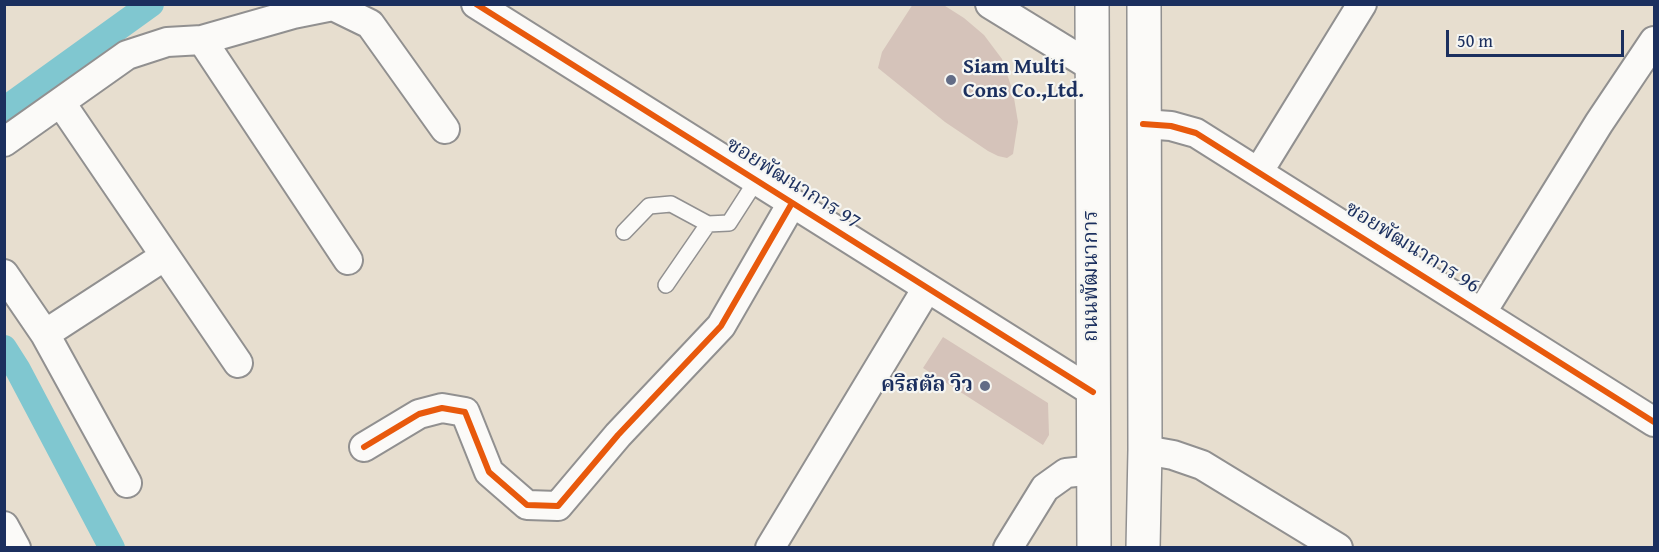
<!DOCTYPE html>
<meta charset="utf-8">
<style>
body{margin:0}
#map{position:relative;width:1659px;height:552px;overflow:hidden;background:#e7decf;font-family:"Gentium Book Plus",serif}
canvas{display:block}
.frame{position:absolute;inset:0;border:6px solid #1b2f5e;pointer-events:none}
.scale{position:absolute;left:1446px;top:30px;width:178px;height:27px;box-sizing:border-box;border:3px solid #1b2f5e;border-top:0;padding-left:8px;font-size:18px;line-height:21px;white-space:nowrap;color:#1b2f5e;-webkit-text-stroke:4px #f6f6f2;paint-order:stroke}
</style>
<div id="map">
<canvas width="1659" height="552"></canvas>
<div class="frame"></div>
<div class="scale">50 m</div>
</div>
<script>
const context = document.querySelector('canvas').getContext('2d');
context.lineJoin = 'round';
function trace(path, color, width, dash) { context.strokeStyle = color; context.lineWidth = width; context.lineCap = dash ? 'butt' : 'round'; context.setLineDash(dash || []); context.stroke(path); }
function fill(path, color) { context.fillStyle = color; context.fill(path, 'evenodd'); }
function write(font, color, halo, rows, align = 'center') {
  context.font = font + ' "Gentium Book Plus","Noto Serif Thai",serif'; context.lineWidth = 4.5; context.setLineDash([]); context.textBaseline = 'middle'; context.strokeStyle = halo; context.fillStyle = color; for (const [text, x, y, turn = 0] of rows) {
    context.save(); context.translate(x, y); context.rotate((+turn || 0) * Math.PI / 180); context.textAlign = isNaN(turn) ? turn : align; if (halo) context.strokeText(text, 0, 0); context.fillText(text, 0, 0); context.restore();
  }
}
const canal = new Path2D(`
 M4,110L151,4
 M4,348L18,370L112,548`);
const building = new Path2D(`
 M913,4H942L964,18L984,35L1002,59L1013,92L1018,122L1013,154L1007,158L998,156L988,151L945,122L878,68L882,52Z
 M943,337L1048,403L1049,435L1043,445L923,368Z`);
const service = new Path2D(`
 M624,232L649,206L671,204L708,224L729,223L756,181
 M666,285L708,224`);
const minor = new Path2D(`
 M476,4L1093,392
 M990,4L1091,66
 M202,40L348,260
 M61,103L238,363
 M1143,124L1171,126L1196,133L1654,422
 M4,142L127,55L167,42L202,40L293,14L333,6L370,24L445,129
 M1259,171L1362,4
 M4,274L45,334L127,483
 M1482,312L1599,123L1654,41
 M45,334L165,256
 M364,447L419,414L442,408L465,412L489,472L527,505L558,506L618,435L721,326L792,203
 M1145,450L1173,455L1202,465L1338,548
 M4,526L16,548
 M770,548L927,288
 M1008,548L1045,488L1066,473L1095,470`);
const secondary = new Path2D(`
 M1092,4L1094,548
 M1143,548L1145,450L1144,4`);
const cycleway = new Path2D(`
 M476,4L1093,392
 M1143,124L1171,126L1196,133L1654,422
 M364,447L419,414L442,408L465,412L489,472L527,505L558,506L618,435L721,326L792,203`);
const markers = [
 [951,80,6,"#626c86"],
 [985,386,6,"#626c86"]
];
const poiNames = [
 ["Siam Multi",963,68],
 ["Cons Co.,Ltd.",963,92],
 ["คริสตัล วิว",973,386,"right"]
];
const streetNames = [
 ["ซอยพัฒนาการ 97",793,184,32],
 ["ซอยพัฒนาการ 96",1412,248,32],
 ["ถนนพัฒนาการ",1092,276,-90]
];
trace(canal, '#80c7d0', 26);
fill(building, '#d5c3ba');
trace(service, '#919090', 18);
trace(minor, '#919090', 32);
trace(secondary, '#919090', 36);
trace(service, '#fbfaf8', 15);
trace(minor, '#fbfaf8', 28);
trace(secondary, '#fbfaf8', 33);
trace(cycleway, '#e8590c', 6);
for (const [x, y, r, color] of markers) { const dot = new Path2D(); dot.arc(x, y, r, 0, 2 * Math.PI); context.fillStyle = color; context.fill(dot); trace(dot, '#f6f6f2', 2); }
write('bold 21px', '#1b2f5e', '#f6f6f2', poiNames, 'left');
write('21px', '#1b2f5e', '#f6f6f2', streetNames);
</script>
